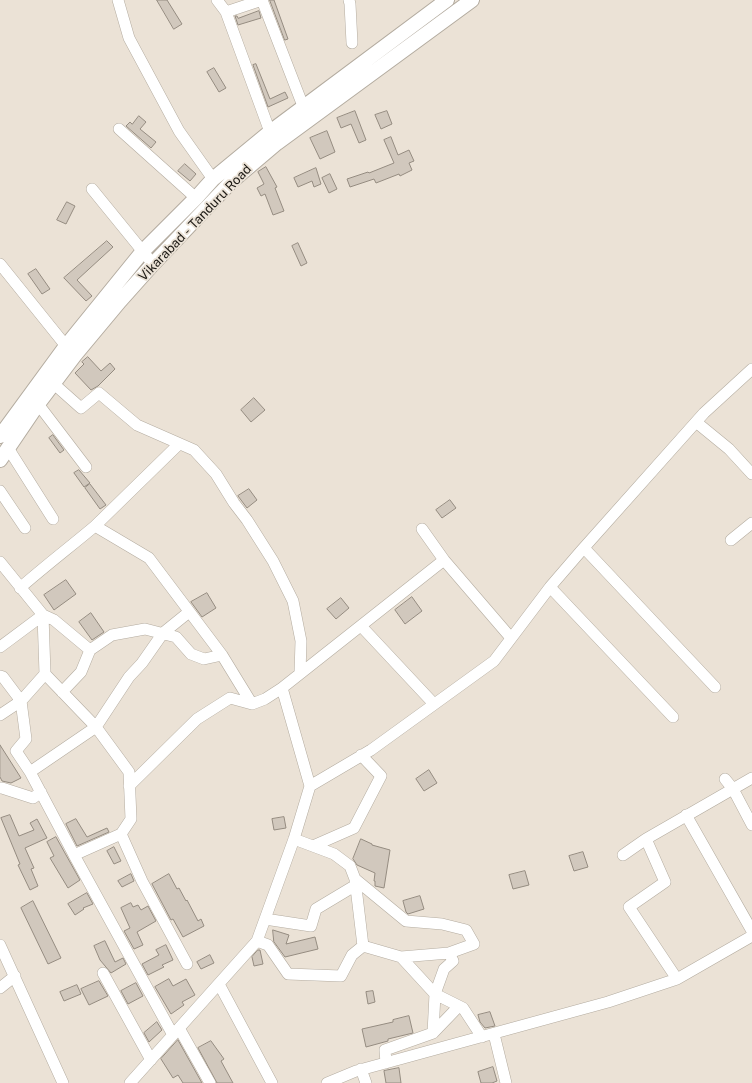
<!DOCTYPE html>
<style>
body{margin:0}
canvas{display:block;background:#ebe2d6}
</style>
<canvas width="752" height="1083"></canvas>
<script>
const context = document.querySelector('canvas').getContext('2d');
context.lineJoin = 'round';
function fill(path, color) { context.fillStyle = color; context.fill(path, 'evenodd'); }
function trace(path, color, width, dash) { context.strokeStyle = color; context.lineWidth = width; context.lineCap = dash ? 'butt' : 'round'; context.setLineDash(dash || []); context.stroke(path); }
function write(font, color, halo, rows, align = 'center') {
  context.font = font + ' "Public Sans",sans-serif'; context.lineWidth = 3.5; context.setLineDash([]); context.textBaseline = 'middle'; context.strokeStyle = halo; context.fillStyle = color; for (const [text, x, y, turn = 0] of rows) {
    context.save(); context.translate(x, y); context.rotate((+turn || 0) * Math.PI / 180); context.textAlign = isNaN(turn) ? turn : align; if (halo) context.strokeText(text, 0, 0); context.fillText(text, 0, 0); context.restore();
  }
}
const building = new Path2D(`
 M157,0H167L182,24L174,29Z
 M270,0H274L288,39L285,40Z
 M259,11L261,18L238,25L235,16H237L238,18Z
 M256,64L270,99L285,92L288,98L268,107L253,65Z
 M214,68L226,88L219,92L207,72Z
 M355,111L366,140L359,143L351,124L341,128L337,118Z
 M387,111L392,124L381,129L375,115Z
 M139,116L146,122L140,129L156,142L151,148L126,126L130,122L132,124Z
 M327,131L335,152L320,159L310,138Z
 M391,137L398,155L409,150L414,161L409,163L412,170L400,176L399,174L376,183L374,179L350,187L347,179L368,172L369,173L394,163L384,140Z
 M185,164L196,174L190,181L178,171Z
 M266,167L277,187L275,188L284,211L273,215L265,194L261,196L257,188L264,184L258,172Z
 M316,168L321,184L314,187L312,181L298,187L294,178Z
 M330,174L337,189L329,193L322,178Z
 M67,202L75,206L66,224L57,220Z
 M107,241L113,247L77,280L92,296L86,301L64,278Z
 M298,243L307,263L301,266L292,246Z
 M36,269L50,289L42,294L28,274Z
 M88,357L101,371L110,363L115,369L98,386L91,390L75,373L84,364L82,362Z
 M254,398L265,410L251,422L241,410Z
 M53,435L64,450L60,453L49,438Z
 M79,470L90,483L84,487L74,473Z
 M90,484L106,505L100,509L85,488Z
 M249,489L257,500L247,508L238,496Z
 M450,500L456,508L442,518L436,510Z
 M66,580L76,594L54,610L44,595Z
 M207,593L216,608L202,617L191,602Z
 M412,597L422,611L405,624L395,610Z
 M341,598L349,608L336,619L327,609Z
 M91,613L104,632L92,640L79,622Z
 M0,745L21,778L11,783L2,781L0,777Z
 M429,770L437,783L424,791L416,779Z
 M10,815L19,836L34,830L30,823L37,819L47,838L25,848L34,868L31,869L38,886L30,890L18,865L20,864L1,818Z
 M284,817L286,828L274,830L272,819Z
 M76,819L87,837L107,828L109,832L77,846L66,824Z
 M56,837L80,880L68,888L50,858L54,856L47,842Z
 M361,839L372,844V845L390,850L384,888L375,886V881H374L375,873L357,865L353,859Z
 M114,847L121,861L114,864L107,851Z
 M583,852L588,867L574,871L569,856Z
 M525,871L529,885L513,889L509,875Z
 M131,874L134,881L122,887L118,881Z
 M169,874L177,889L179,888L186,901L187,900L198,921L201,919L204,926L183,937L173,919L171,920L152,884Z
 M87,893L93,904L83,908L84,909L75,915L68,904Z
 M420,896L424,909L408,914L406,912L403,901Z
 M33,901L61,958L48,964L21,908Z
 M131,903L133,907L138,905L141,910L148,906L156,921L137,932L143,945L134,949L124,931L130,928L121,908Z
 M273,930L289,935L286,944L315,937L318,949L285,957L274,942Z
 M105,941L115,962L123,958L126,964L111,973L100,960L94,946Z
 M166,945L173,960L162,965L164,967L148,975L142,964L159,955L156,950Z
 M258,950H260L263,964L254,966L252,957Z
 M210,955L214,963L201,969L197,962Z
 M169,979L173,986L186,979L195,995L182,1002L184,1005L171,1014L155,987Z
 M99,981L108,996L89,1005L81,989Z
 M136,983L143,996L128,1004L121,991Z
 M77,985L81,994L64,1001L60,992Z
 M373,991L375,1002L368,1004L366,992Z
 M490,1012L495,1026L485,1028L480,1022L478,1015Z
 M409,1016L413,1033L388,1039V1041L366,1047L362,1029L393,1022V1020Z
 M157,1022L162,1030L149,1042L144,1033Z
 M178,1040L202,1083H183L178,1075L173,1078L161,1059Z
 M211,1041L224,1059L221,1061L233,1083H217L198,1048Z
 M493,1067L497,1081L492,1083H481L478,1072Z
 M399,1068L401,1083H386L384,1071Z`);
const minor = new Path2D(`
 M118,0L129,38L179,131L213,179
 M217,0L226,12
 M349,0L350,4L352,43
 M119,129L196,198
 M270,132L226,12L262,0L303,106
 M92,189L153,264
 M0,264L66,346
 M54,384L81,408L99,393L137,425L194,450L216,474L234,503L247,520L273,561L293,601L301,641L300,673
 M38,404L86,467
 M696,422L729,449L752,474
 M179,444L95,526L149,558L222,655L252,704
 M8,448L53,519
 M0,491L25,528
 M731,540L752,523
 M584,548L715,687
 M444,560L511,638
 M0,562L43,615L0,647
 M550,587L673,717
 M20,588C45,566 70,547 95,526
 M361,626L434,704
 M90,650L54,620L43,615L45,674L96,727L129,677L142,663L163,633L189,612
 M0,676L3,677L21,701L0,715
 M282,688L310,786
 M62,692L81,672L90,650L112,635L145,629L176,637L191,654L204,659L222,655
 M30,772L16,751L26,739L21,701L45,674
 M725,779L733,789L752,825
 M129,786L197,719L230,698L252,704L265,699L282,688L444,560L422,529
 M0,788H2L33,798L41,792
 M686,815L752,931
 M313,846L354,828L381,776L361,755
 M74,855L30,772L96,727L129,772L131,819L121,834
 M623,855L646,839
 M355,879L406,921L442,924L466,930L474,944L449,953L401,957
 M265,919L311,926L316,909L356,885
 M257,941L268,945L288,974L341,976L352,955L363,946L355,879L350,866L334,854L294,839
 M0,945L63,1083
 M363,946L401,957L435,994L463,1008L482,1037
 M103,973L151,1060
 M677,979L629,907L665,882L646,839L752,778
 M219,984L272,1083
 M0,988L15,976
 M179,1028L210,1083
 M433,1033L459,1006
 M494,1034L506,1083
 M173,1035L74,855L121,834L142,881L187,964
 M386,1063L385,1050L433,1033L435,994L444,969L453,961L449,953
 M361,1069L366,1083
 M130,1083L257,941L294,839L310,786L371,750L494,661L550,587L581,551L704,413L752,369
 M327,1083L356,1071L608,1002L677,979L752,936`);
const major = new Path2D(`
 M0,436L66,346L143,251L196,198L213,179L270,132L447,0
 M0,460L38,404L75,355L120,301L153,264L231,182L277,143L472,0`);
const streetNames = [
 ["Vikarabad - Tanduru Road",195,223,-46]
];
fill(building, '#d1c8bd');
trace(building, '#958c81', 1);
trace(minor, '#b4aca0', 12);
trace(major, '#b4aca0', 16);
trace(minor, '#fff', 11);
trace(major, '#fff', 14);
write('13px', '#1c1914', '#ebe2d6', streetNames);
</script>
